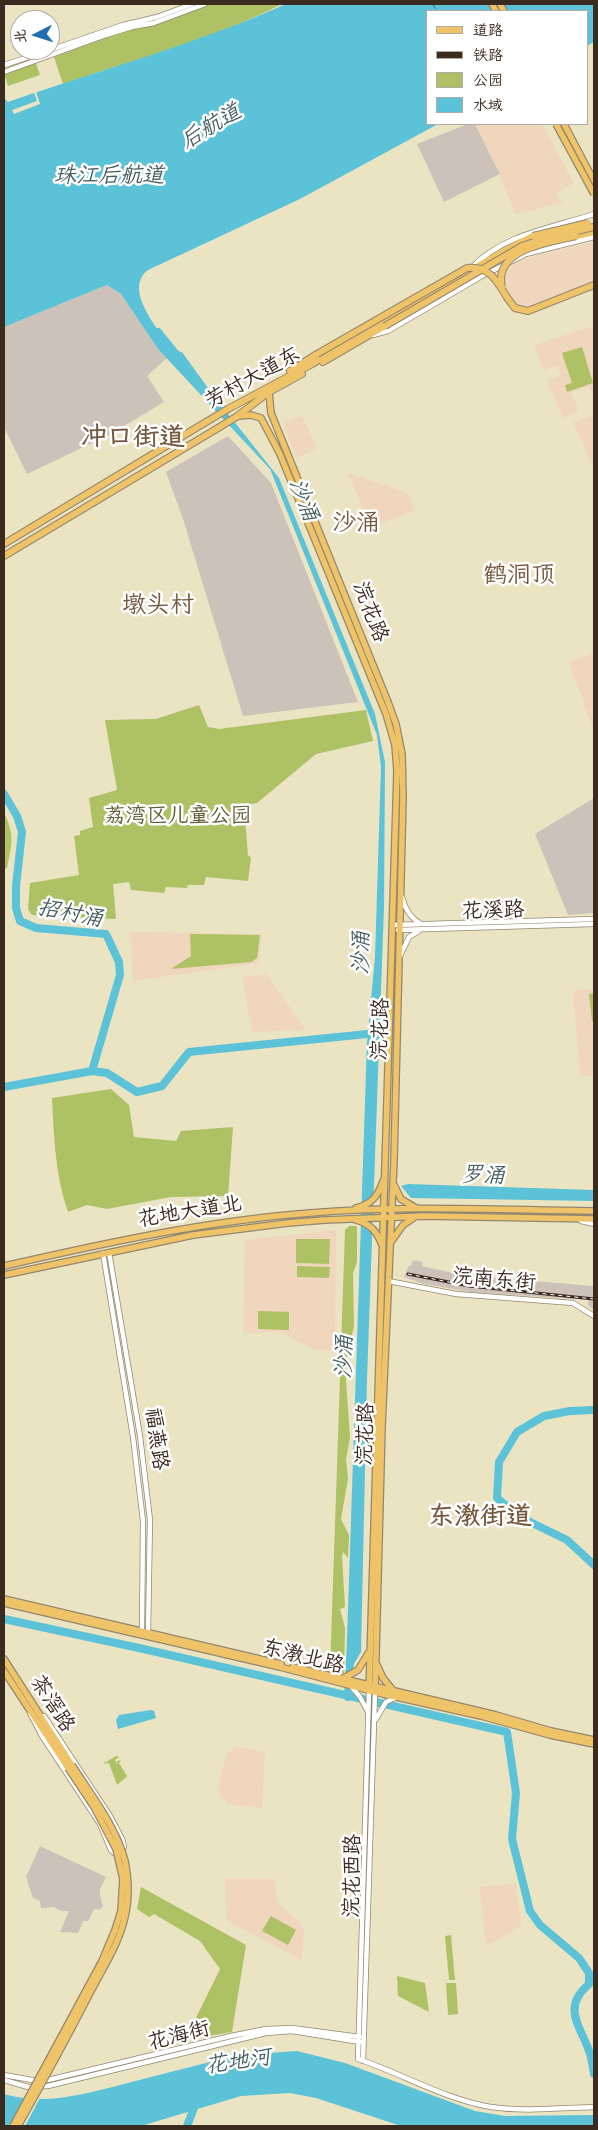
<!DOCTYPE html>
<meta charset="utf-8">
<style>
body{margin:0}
#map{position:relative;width:598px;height:2130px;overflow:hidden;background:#ebe4c3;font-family:Caveat,"LXGW WenKai TC",sans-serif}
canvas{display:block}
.frame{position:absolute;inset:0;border:5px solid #3b2a1e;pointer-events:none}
.legend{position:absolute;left:426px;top:10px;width:162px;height:115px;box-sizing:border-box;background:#fff;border:1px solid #b1aaa5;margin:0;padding:6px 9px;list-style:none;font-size:15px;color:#3b2a1e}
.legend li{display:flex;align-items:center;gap:10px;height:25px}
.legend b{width:25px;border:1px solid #b1aaa5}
.north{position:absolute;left:10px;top:10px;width:50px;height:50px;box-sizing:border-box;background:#fff;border:1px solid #b1aaa5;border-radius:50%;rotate:265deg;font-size:14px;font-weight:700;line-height:20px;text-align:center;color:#3b2a1e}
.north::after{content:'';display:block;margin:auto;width:18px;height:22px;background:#1f6fb2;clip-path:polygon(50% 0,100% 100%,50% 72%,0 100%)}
</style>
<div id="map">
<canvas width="598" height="2130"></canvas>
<div class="frame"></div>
<ul class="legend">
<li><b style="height:6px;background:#efc469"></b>道路</li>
<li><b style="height:6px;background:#3b2a1e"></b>铁路</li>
<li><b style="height:14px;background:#aec165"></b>公园</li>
<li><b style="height:14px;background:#5bc2d8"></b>水域</li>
</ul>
<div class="north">北</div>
</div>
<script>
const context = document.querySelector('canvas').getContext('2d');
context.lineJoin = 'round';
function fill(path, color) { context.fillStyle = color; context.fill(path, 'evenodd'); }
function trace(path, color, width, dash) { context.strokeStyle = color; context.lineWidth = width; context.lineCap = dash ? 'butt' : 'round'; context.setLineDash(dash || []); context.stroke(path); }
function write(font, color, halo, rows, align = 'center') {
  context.font = font + ' Caveat,"LXGW WenKai TC",sans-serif'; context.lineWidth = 5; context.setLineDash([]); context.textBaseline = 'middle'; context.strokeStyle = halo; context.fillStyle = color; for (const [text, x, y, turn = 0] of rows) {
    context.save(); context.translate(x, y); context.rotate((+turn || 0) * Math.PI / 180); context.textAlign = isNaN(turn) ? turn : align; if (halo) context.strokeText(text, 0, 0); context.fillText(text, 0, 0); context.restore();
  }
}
const built = new Path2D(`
 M475,124H542L574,183L556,194L563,202L515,214L496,164Z
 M594,242V283L531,308L520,309L510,298L504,280L506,271L515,263L544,253Z
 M594,326V402L589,386L571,393L579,410L563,418L547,380L560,376L557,366L544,370L534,345Z
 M594,415V468L573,423Z
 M302,416L317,449L296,458L283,422Z
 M348,473L408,493L415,510L370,528Z
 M594,652V731L569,663Z
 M130,932L262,934L259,963L133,981Z
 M266,974L306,1030L252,1032L242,977Z
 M594,989V1075L580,1076L573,991Z
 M336,1230L335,1351L313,1349L280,1332L243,1333L245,1240Z
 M235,1746L265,1752L262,1808L228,1804L217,1791L226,1756Z
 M225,1879H275L276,1897L279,1904L302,1924L304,1931L302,1960L226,1920Z
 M516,1883L521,1926L486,1946L479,1887Z`);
const industrial = new Path2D(`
 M468,124H475L500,174L444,202L417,144Z
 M107,285L121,294L158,349L167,358L147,376L164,402L111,434L27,474L4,427V327Z
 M228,436L271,483L358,702L243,716L184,522L166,472Z
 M594,798V913L568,915L535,834Z
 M413,1260L423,1262L422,1266L461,1275L594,1286V1310L588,1305V1300L471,1292L424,1284L404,1277L409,1265L411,1266Z
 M40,1846L106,1877L100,1889V1896L103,1906L100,1910L94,1909L88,1921H83L78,1933L60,1932L69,1911H61L54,1907L41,1908L40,1901L33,1898L26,1877Z`);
const green = new Path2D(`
 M210,4H282C213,39 136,59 63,84L54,57L125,31Z
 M36,63L40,75L8,86L4,73Z
 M582,347L593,383L567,392L565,385L572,383L562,353Z
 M199,705L208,727L219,729L366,710L373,741L316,754L257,803L244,805L248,855L251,858L248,881L206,877L204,885H188L187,888L166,887L164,893L131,890L129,882L113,884L116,919L32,915L28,909L30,883L79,875L74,836L80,835V831L93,827L89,798L117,790L105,720L156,719Z
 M4,812C15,837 12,842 7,868L4,869Z
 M190,934L260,935L257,958L251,962L171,969L191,956Z
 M594,993V1021H592L589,994Z
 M111,1089L129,1105L134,1137L176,1141L181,1131L233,1127L228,1196L171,1197L107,1209L87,1205L68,1212C55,1175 54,1137 52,1098Z
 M349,1226H357V1262L353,1273L354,1326L347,1357L346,1380L350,1438L346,1459L348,1479L341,1519L349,1535L348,1558L343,1552L342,1556L345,1607L340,1609L345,1628L344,1674L330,1671L345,1230Z
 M296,1239H330L329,1264L296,1263Z
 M297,1266L330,1267L329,1278L297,1277Z
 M258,1311L289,1312V1330L258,1329Z
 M116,1756L119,1757L115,1760L118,1765L117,1761L121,1760L119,1763L127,1776L130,1774L117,1785L109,1763L103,1764Z
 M141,1887L246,1945L232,2032L185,2040L220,1969L200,1941L154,1914L149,1917L137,1909Z
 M271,1916L296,1930L288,1945L262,1931Z
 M451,1935L455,1980H449L445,1936Z
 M397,1976L425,1983L429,2012L398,1996Z
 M446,1983H456L458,2014L448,2015Z`);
const water = new Path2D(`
 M286,4H594V42L587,46V11H427V124H438L300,199L148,270C123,289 157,327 169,346L172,351L182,352L213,395L279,478L375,714L385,762L384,907L367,1379L361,1652L351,1669L346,1668L367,1042L375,957L381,767L377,735L270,469L158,349L121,294L107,285L4,327V98L8,102C100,70 196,44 286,4Z
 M408,1184L594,1190V1201L411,1198L401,1186Z
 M151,1710L154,1711L156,1718L118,1729L116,1720L119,1715Z
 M297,2051L345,2063L475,2111L505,2116L594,2115V2126H401L316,2098L290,2093L241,2096L141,2126H4V2094C44,2106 85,2094 124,2084C151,2077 178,2070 206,2063C235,2056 266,2053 297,2051Z`);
const pier = new Path2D(`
 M36,92L40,104L14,114L12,110L37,101L34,93Z
 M25,2097L40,2098L25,2126H9Z`);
const river = new Path2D(`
 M158,332L179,358
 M4,794L17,816L22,832L16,886V908L20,921L36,928L106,934L119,962L120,975L92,1071
 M4,1087L92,1071L107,1073L137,1092L162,1086L189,1052L377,1033
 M594,1410L570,1411L544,1416L517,1432L499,1462L497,1498L520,1517L567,1540L594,1565
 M4,1619L139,1648L507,1732L516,1793L512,1839L530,1911L540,1925L579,1958L589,1973V1984C560,2009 582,2027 590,2054C592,2061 593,2067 594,2074
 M348,1697L350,1659
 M187,2126L197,2100`);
const ferry = new Path2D(`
 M432,4L438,11`);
const minor = new Path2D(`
 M50,50L123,25L157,17L192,4
 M4,65L50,50
 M4,72L106,35L132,27L154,23L205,4
 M471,268C504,234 551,228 594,214
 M373,335L388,331L482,276L526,254L594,237
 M402,897C405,909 410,918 421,924
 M393,925L594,919
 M398,930L594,924
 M400,956L409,937L419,931
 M581,1221L594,1224
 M109,1252L140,1436L150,1520L148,1633
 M103,1253L133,1437L143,1521L142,1631
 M388,1281L456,1294L573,1303L594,1316
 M351,1686L360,1697L368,1712
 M369,1691L358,2059C403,2074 444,2099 491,2107C524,2112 560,2108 594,2107
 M30,1713L42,1736L100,1824L111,1850L114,1853L120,1851L124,1847L122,1839L110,1816L44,1716
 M376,1719L386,1702L395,1698
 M363,2061L375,1692
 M4,2075L32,2080H48L231,2036L266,2029L292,2028L360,2037
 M4,2080L28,2087L48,2086L266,2033L292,2031L360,2042`);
const major = new Path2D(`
 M492,4L496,11
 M500,4L504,11
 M564,124L594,181
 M269,392L271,413L388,702L396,724L402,754L403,797L394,1161L382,1427L375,1692
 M239,416L251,415L261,418L280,454L386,714L395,745L397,771L369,1691
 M394,1185L401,1199L416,1208
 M356,1208C372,1204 378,1196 383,1181
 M356,1220C371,1224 377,1232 382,1245
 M391,1242L403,1225L415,1217
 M4,1266C105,1243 206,1221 310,1213C404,1205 500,1210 594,1211
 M4,1275L193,1235L288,1223L325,1220L424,1216L594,1219
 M4,1599L281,1664
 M4,1603L280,1667L383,1694L481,1716L550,1735L594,1744
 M4,1659L72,1765
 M377,1665L383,1678L392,1689
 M293,1667L496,1715L551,1731L594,1740
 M4,1671L68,1768
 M344,1678L358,1670L369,1652`);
const highway = new Path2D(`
 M576,236L594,232
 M508,299L515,308L528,311L594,285
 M323,362L385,326
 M290,371L317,354
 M228,409L312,364L500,253L533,236
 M236,417L269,392L302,374
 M4,544L206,422
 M4,556L213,431`);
const rail = new Path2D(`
 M408,1274L469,1286L594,1299`);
const majorBridge = new Path2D(`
 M556,124L594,194
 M13,2126L102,1961L115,1930L121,1911L123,1879L116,1849L94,1807L68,1768
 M18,2126C43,2082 67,2038 90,1993C102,1970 117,1947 124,1921C129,1902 129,1881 125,1861C116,1826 91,1795 72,1765`);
const highwayBridge = new Path2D(`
 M533,236L588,223
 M502,287C493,249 550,242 576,236
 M385,326L522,246L546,238L594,227
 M317,354L467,268C490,265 498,283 508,299
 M206,422L228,409
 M213,431L236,417`);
const streetNames = [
 ["芳村大道东",253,378,-29],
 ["浣花路",370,612,69],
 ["花溪路",493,911,-2],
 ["浣花路",381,1029,-88],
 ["花地大道北",190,1212,-9],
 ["浣南东街",494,1280,5],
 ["浣花路",366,1434,-88],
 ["福燕路",156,1439,82],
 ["东漖北路",303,1657,14],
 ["茶滘路",52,1704,57],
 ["浣花西路",353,1876,-89],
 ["花海街",179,2036,-14]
];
const parkNames = [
 ["荔湾区儿童公园",178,816]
];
const waterNames = [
 ["后航道",211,127,-31],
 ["珠江后航道",109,176],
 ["沙涌",303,500,68],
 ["招村涌",70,914,11],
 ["沙涌",362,953,-89],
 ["罗涌",483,1176,2],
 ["沙涌",345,1357,-88],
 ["花地河",238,2062,-8]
];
const quarterNames = [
 ["沙涌",356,524],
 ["鹤洞顶",519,576],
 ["墩头村",158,606]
];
const districtNames = [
 ["冲口街道",133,438],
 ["东漖街道",480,1517]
];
fill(built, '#efd6bc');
fill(industrial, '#cdc2b9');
fill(green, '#aec165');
fill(water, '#5bc2d8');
fill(pier, '#ebe4c3');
trace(river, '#5bc2d8', 8);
trace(ferry, '#465f5f', 1, [6, 5]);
trace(minor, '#938770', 6);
trace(major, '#938770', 8);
trace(highway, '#938770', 8);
trace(minor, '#fff', 4.5);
trace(major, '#efc469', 5.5);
trace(highway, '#efc469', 6);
trace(rail, '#3b2a1e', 3);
trace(rail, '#fff', 1, [4]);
trace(majorBridge, '#938770', 8, []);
trace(highwayBridge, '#938770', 8, []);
trace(majorBridge, '#efc469', 5.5);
trace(highwayBridge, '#efc469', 6);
write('21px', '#3b2a1e', '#fff', streetNames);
write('21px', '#635f37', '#fff', parkNames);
write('italic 22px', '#465f5f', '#fff', waterNames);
write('24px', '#76583e', '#fff', quarterNames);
write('bold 26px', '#76583e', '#fff', districtNames);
</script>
